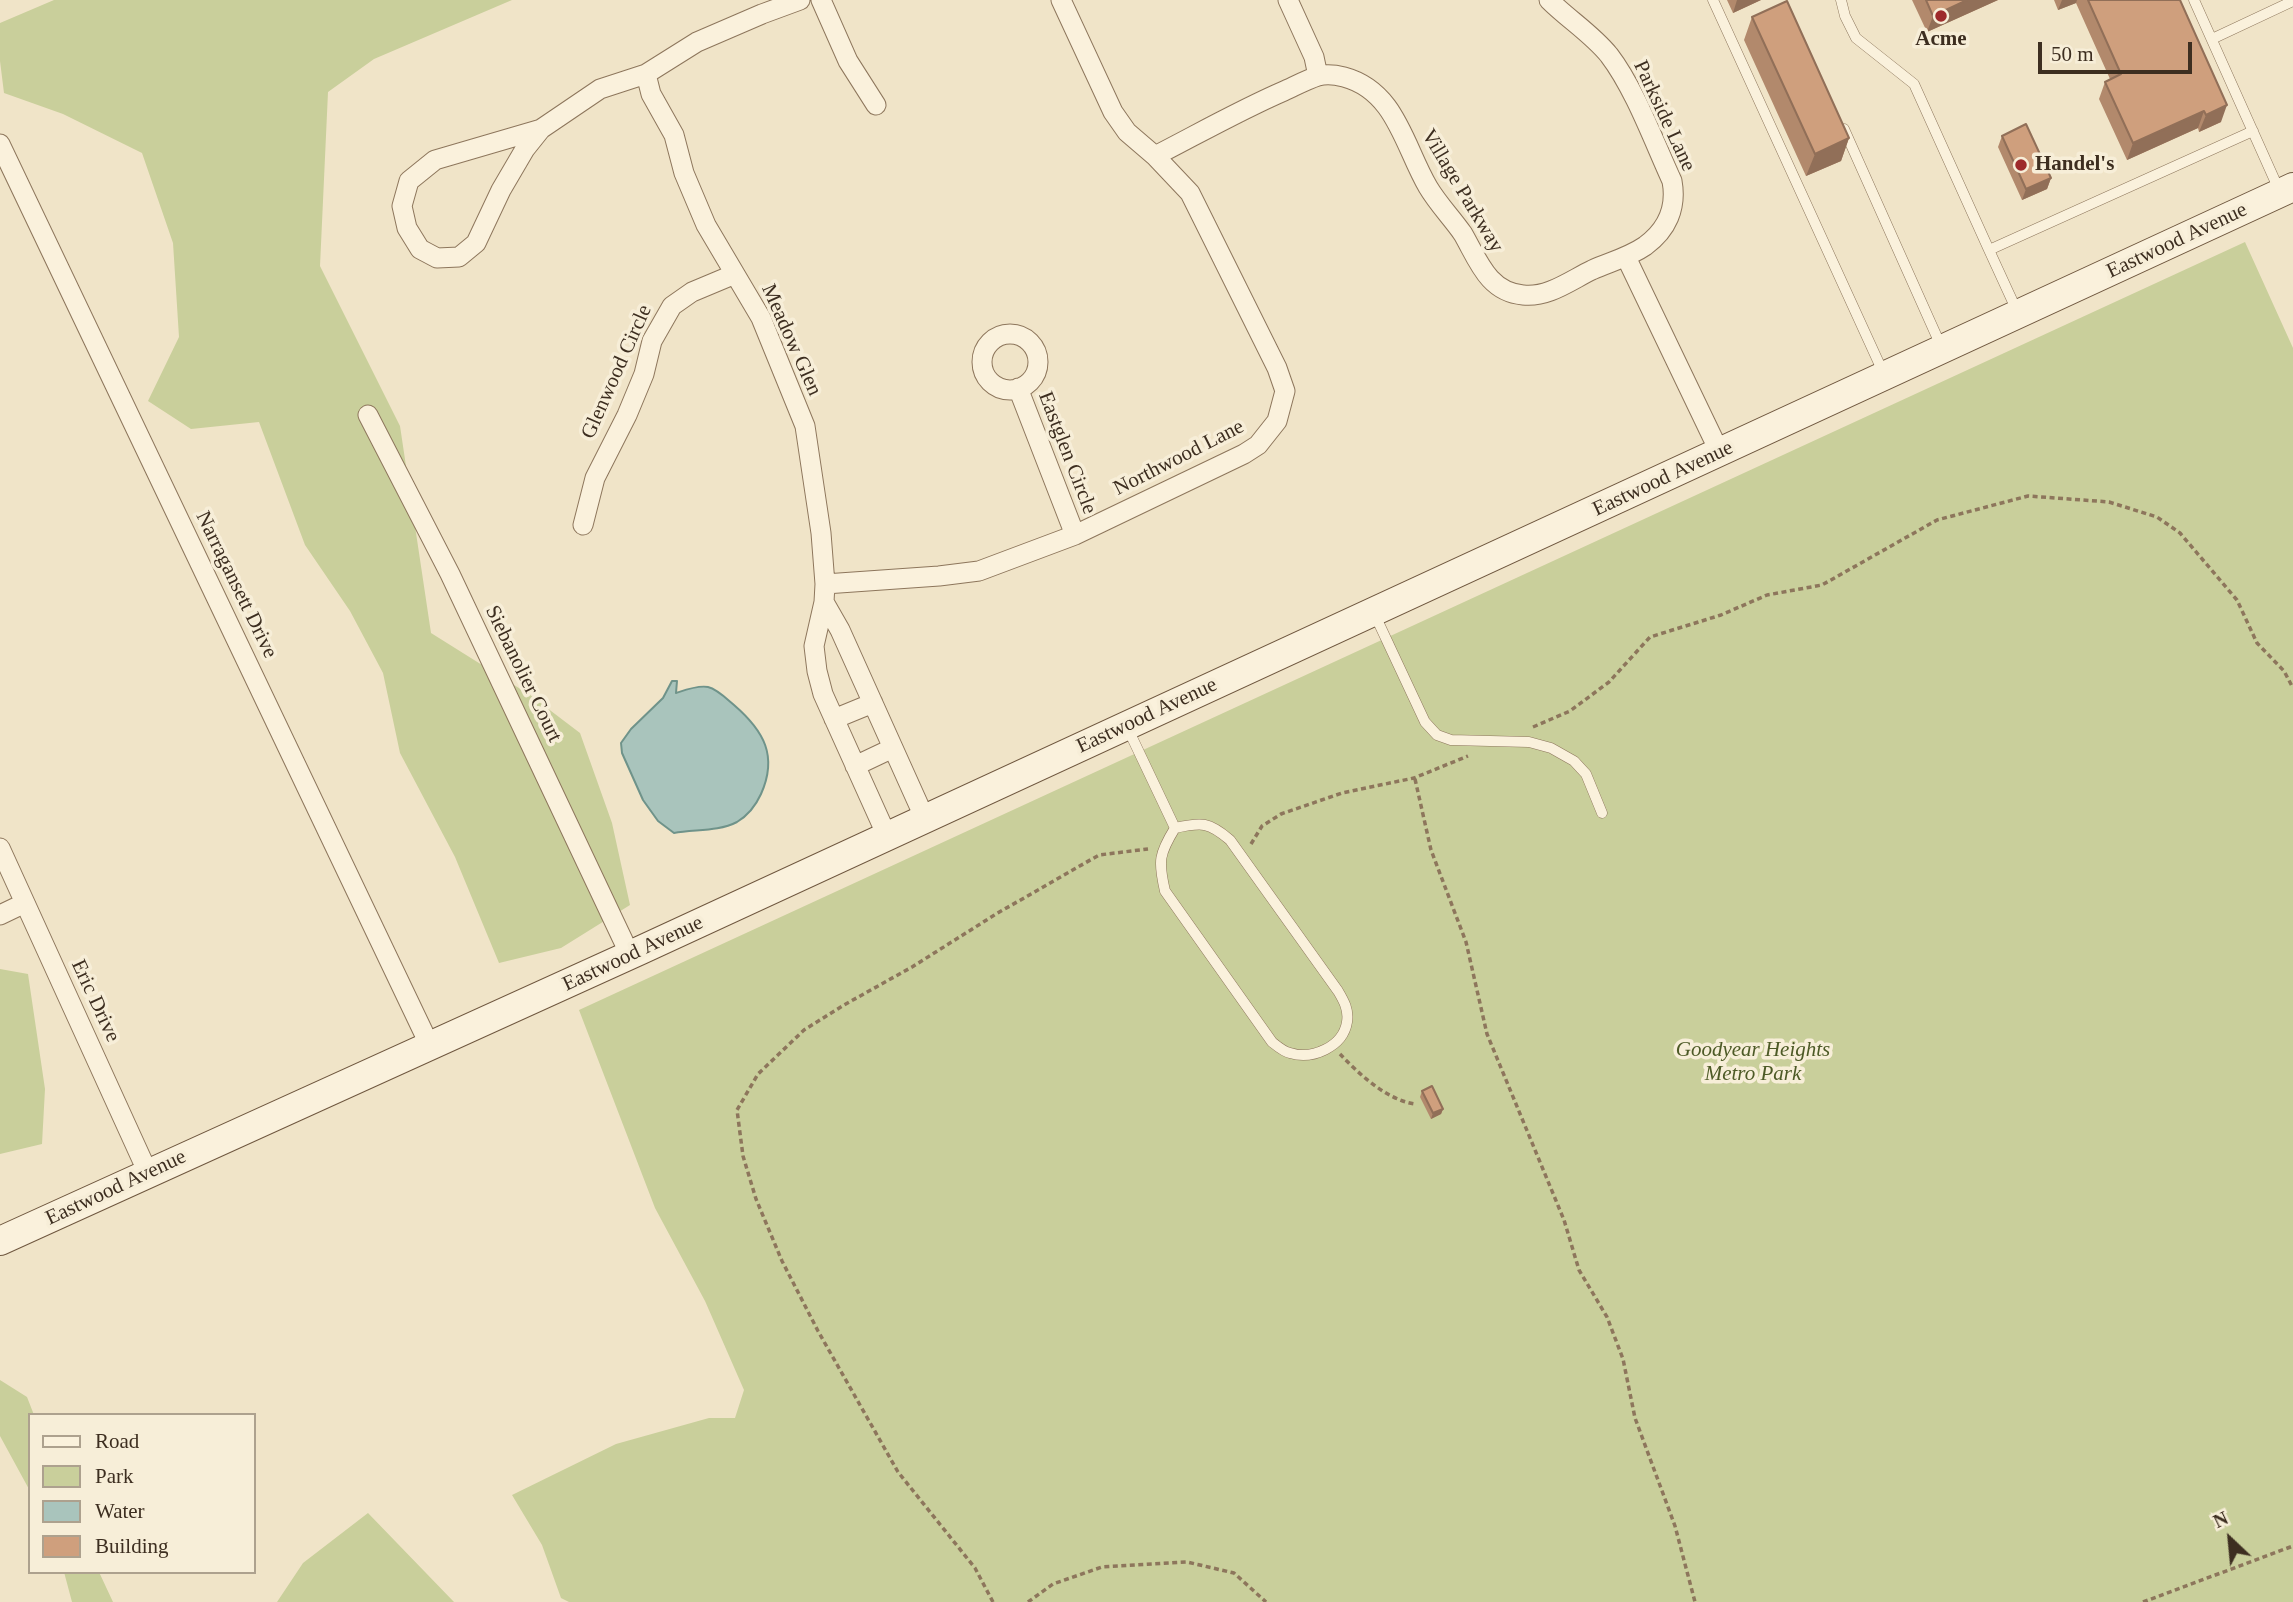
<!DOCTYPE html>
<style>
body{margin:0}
#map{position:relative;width:2293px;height:1602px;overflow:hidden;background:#f0e4c8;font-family:"Times New Roman",serif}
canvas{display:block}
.legend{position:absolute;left:28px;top:1413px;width:228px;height:161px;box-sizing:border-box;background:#f7eed8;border:2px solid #ada18e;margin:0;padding:9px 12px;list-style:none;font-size:21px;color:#3d2e20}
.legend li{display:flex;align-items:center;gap:14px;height:35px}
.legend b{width:35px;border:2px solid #ada18e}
.north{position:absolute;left:2195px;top:1504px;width:70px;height:70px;-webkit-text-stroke:5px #f7eed8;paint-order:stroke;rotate:334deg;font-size:19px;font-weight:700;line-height:28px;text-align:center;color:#3d2e20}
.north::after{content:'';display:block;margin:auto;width:24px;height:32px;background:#3d2e20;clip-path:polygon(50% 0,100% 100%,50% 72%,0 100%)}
.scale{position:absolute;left:2038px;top:42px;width:154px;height:32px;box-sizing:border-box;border:4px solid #3d2e20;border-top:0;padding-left:9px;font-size:21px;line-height:24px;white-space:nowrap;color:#3d2e20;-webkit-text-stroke:5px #f7eed8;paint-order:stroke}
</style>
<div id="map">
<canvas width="2293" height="1602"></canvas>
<ul class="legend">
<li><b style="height:9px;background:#faf1dc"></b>Road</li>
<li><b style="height:19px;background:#c9cf9b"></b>Park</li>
<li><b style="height:19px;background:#a9c4bc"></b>Water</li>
<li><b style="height:19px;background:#cf9f7d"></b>Building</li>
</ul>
<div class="north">N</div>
<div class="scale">50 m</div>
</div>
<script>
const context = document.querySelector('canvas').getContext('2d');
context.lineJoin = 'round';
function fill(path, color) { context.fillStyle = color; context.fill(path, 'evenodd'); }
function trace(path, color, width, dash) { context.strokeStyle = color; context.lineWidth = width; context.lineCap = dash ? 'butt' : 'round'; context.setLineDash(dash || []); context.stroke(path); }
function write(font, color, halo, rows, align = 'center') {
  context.font = font + ' "Times New Roman",serif'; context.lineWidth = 7; context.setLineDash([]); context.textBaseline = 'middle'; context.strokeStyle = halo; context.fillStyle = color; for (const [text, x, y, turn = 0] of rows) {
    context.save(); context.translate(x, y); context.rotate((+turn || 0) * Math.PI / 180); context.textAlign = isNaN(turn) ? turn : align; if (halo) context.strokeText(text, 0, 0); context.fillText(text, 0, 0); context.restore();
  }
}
const green = new Path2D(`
 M54,0H512L374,59L328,92L320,266L400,426L431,633L530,695L580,733L612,823L630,905L561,948L499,963L455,857L400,753L383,673L350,611L305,545L259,422L191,429L148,401L179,337L173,243L142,153L63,114L4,93L0,61V23Z
 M2245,242L2293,348V1602H569L561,1598L542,1545L512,1495L616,1444L709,1418H735L744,1390L705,1301L655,1208L579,1010Z
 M0,969L28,974L45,1089L42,1144L0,1154Z
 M0,1380L27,1397L34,1415H30V1491L0,1436Z
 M368,1513L454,1602H277L303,1563Z
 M64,1572H99L113,1602H72Z`);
const water = new Path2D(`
 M672,681H677L676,693C685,690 698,685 708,687C717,689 727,699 734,705C764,731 778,756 761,794C756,805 747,816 737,822C718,832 694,829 674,833L658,821L643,800L622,753L621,743L631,729L663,698Z`);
const path = new Path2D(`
 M1533,727L1570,711L1609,682L1650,637L1721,615L1767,595L1822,585L1937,520L2028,496L2109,502L2157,517L2180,533L2237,600L2257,643L2284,671L2293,688
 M1415,779L1431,850L1466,942L1487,1034L1564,1220L1579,1270L1607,1317L1623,1359L1635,1418L1675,1526L1695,1602
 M1251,844L1262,826L1281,814L1342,793L1414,778L1468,756
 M1340,1054C1360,1075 1387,1100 1415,1104
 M993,1602L975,1568L898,1472L818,1331L782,1261L756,1199L743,1156L737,1110L758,1074L804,1030L844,1005L912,967L996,914L1099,855L1148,849
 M1028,1602L1053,1584L1102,1567L1187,1562L1234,1573L1266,1602
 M2143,1602L2293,1546`);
const lane = new Path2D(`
 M1713,0L1883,372
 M1841,0L1845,16L1856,38L1914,84L1989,250
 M2194,0L2280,192
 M2212,39L2293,1
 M1844,129L1941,346
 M2017,311L1989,250L2253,131
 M1374,613L1425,722L1437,735L1451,740L1529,742L1551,748L1574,761L1586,774L1602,813
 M1128,729L1175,828C1159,854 1158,861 1165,891L1272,1042C1277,1046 1284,1052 1290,1053C1312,1060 1343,1047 1347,1022C1349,1010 1344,1001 1338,991L1230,840C1209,822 1202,822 1175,828`);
const street = new Path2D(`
 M821,0L848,61L876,105
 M1288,0L1314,57L1318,76
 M646,74L651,94L674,135L684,173L706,225L761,318L805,426L821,533L825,584L824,602L814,646L817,671L823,694L887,836
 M541,129L525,149L501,190L476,243L459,257L437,258L420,249L407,228L402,206L409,181L435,160L541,129L600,89L646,74L697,42L762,14L800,0
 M0,144L430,1046
 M1155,156C1198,134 1240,110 1284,91C1295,86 1306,80 1318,76C1326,74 1336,75 1344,77C1396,91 1404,146 1428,187C1438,204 1452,218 1463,234C1478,260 1488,292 1523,295C1548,298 1571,280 1592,270C1610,262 1629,257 1645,246C1667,230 1677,208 1672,181C1654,142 1635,89 1609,55C1592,34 1568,19 1549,0
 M1626,257L1720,453
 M982 362a28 28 0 1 1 56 0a28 28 0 1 1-56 0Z
 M1018,388L1075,535
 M368,415L450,574L630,955
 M583,525L595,478L627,415L644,374L652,341L672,306L692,292L735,274
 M825,584L939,576L979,571L1075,535L1244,454L1258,445L1277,421L1285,391L1277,368L1190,193L1155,156L1127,132L1113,112L1061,0
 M824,602L840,630L925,819
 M834,719L873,703
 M855,766L893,748
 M0,848L148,1173
 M0,915L25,903`);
const secondary = new Path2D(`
 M0,1241L641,950L2293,187`);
const wall = new Path2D(`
 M1727,0H1761L1733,13Z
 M1912,0H1998L1927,32Z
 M2054,0H2180L2221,122L2199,132L2198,128L2127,160L2099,99L2105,82L2110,79L2076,3L2058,10Z
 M1752,17L1849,138L1841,161L1806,176L1744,40Z
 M2002,136L2051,178L2047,189L2022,200L1998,147Z
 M1422,1091L1443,1109L1441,1114L1431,1119L1420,1097Z`);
const shadedWall = new Path2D(`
 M1737,0H1761L1733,13Z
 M1967,0H1998L1927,32L1933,16Z
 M2062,0H2077L2076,3L2058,10Z
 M2227,105L2221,122L2199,132L2206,115Z
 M2204,111L2198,128L2127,160L2133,143Z
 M1849,138L1841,161L1806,176L1815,154Z
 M2051,178L2047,189L2022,200L2026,189Z
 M1443,1109L1441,1114L1431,1119L1433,1113Z`);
const building = new Path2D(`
 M1926,0H1967L1933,16Z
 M2088,0H2180L2227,105L2206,115L2204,111L2133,143L2105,82L2121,74Z
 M1787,1L1849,138L1815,154L1752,17Z
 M2026,124L2051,178L2026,189L2002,136Z
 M1432,1086L1443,1109L1433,1113L1422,1091Z`);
const markers = [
 [1941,16,7,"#9e2a2b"],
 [2021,165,7,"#9e2a2b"]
];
const poiNames = [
 ["Acme",1941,40],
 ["Handel's",2035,165,"left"]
];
const streetNames = [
 ["Parkside Lane",1664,116,65],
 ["Village Parkway",1462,191,59],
 ["Eastwood Avenue",2177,241,-25],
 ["Meadow Glen",791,340,66],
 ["Glenwood Circle",617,372,-66],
 ["Eastglen Circle",1067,453,69],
 ["Northwood Lane",1179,458,-27],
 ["Eastwood Avenue",1663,479,-25],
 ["Narragansett Drive",236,585,64],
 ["Siebanolier Court",523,674,64],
 ["Eastwood Avenue",1147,716,-25],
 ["Eastwood Avenue",633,954,-25],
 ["Eric Drive",95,1001,65],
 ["Eastwood Avenue",116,1188,-25]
];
const parkNames = [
 ["Goodyear Heights",1753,1050],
 ["Metro Park",1753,1074]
];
fill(green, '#c9cf9b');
fill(water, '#a9c4bc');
trace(water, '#6f938a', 2);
trace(lane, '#8d765c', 11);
trace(street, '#8d765c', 21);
trace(secondary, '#6f573f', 30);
trace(path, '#8d765c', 3.5, [5, 3.5]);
trace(lane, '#faf1dc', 10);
trace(street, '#faf1dc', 19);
trace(secondary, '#faf1dc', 28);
fill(wall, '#b2896c');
fill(shadedWall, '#916f58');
fill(building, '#cf9f7d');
trace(building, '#916f58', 2);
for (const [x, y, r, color] of markers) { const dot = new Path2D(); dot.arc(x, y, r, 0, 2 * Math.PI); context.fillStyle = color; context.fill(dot); trace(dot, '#f7eed8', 2.5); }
write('bold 21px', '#3d2e20', '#f7eed8', poiNames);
write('21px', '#3d2e20', '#f7eed8', streetNames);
write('italic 21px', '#4d5a26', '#f7eed8', parkNames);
</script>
